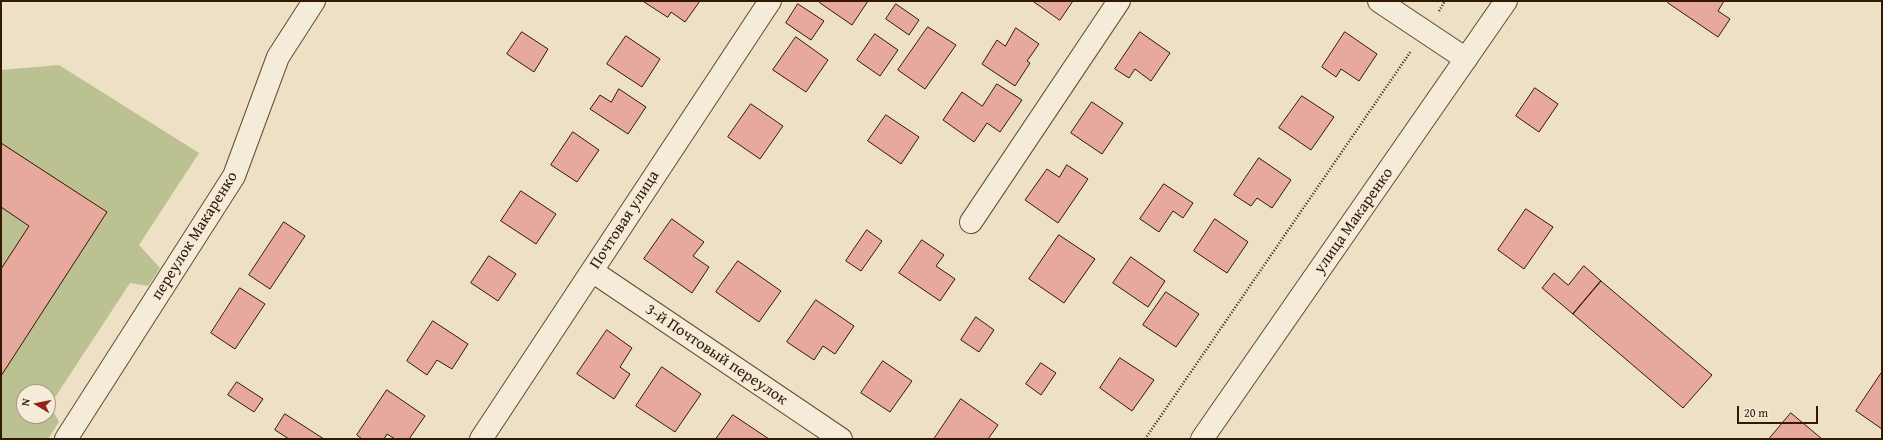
<!DOCTYPE html>
<meta charset="utf-8">
<style>
body{margin:0}
#map{position:relative;width:1883px;height:440px;overflow:hidden;background:#eee0c5;font-family:"Gentium Book Plus",serif}
canvas{display:block}
.frame{position:absolute;inset:0;border:2px solid #331900;pointer-events:none}
.north{position:absolute;left:16px;top:384px;width:40px;height:40px;box-sizing:border-box;background:#f4ebd9;border:1px solid #a79782;border-radius:50%;rotate:280deg;font-size:11px;font-weight:700;line-height:16px;text-align:center;color:#331900}
.north::after{content:'';display:block;margin:auto;width:14px;height:18px;background:#8f2418;clip-path:polygon(50% 0,100% 100%,50% 72%,0 100%)}
.scale{position:absolute;left:1737px;top:406px;width:81px;height:18px;box-sizing:border-box;border:2px solid #331900;border-top:0;padding-left:5px;font-size:12px;line-height:14px;white-space:nowrap;color:#331900;-webkit-text-stroke:3px #f4ebd9;paint-order:stroke}
</style>
<div id="map">
<canvas width="1883" height="440"></canvas>
<div class="frame"></div>
<div class="north">N</div>
<div class="scale">20 m</div>
</div>
<script>
const context = document.querySelector('canvas').getContext('2d');
context.lineJoin = 'round';
function fill(path, color) { context.fillStyle = color; context.fill(path, 'evenodd'); }
function trace(path, color, width, dash) { context.strokeStyle = color; context.lineWidth = width; context.lineCap = dash ? 'butt' : 'round'; context.setLineDash(dash || []); context.stroke(path); }
function write(font, color, halo, rows, align = 'center') {
  context.font = font + ' "Gentium Book Plus",serif'; context.lineWidth = 3; context.setLineDash([]); context.textBaseline = 'middle'; context.strokeStyle = halo; context.fillStyle = color; for (const [text, x, y, turn = 0] of rows) {
    context.save(); context.translate(x, y); context.rotate((+turn || 0) * Math.PI / 180); context.textAlign = isNaN(turn) ? turn : align; if (halo) context.strokeText(text, 0, 0); context.fillText(text, 0, 0); context.restore();
  }
}
const green = new Path2D(`
 M59,65L199,153L139,245L160,268L148,286L130,283L50,405L59,422L48,439H1V70ZM24,392H48V416H24Z`);
const building = new Path2D(`
 M643,1H700L685,22L671,12L668,17Z
 M821,1H868L852,25L820,3Z
 M1033,1H1073L1060,20Z
 M1670,1H1724L1718,11L1730,19L1718,37L1668,3Z
 M798,4L824,21L811,40L786,23Z
 M896,4L919,20L909,35L886,19Z
 M928,27L956,45L925,89L898,70Z
 M1016,28L1039,44L1027,61L1030,63L1015,86L982,64L997,40L1005,46Z
 M522,32L548,49L534,72L507,54Z
 M1140,32L1170,53L1151,81L1135,69L1129,78L1115,69Z
 M1345,32L1377,54L1359,81L1341,69L1336,77L1322,67Z
 M875,34L898,50L880,76L857,60Z
 M626,36L660,59L642,87L607,64Z
 M796,37L828,60L806,92L773,70Z
 M997,84L1022,100L1000,132L987,123L974,142L943,120L962,92L982,106Z
 M1535,88L1558,104L1539,132L1516,116Z
 M619,89L646,107L628,134L590,109L600,95L611,102Z
 M1302,96L1334,117L1311,150L1279,128Z
 M1092,102L1123,123L1102,154L1071,133Z
 M751,104L783,126L760,159L728,137Z
 M886,115L919,137L901,164L868,141Z
 M573,132L599,150L577,182L551,165Z
 M1,143L107,212L1,376V269L29,226L1,207Z
 M1259,158L1291,180L1272,208L1257,198L1251,206L1234,195Z
 M1067,165L1088,179L1058,223L1025,200L1047,169L1059,177Z
 M1164,184L1193,203L1183,218L1173,211L1159,232L1140,219Z
 M521,191L556,214L536,244L501,221Z
 M1526,209L1553,227L1524,269L1498,250Z
 M672,219L704,242L693,256L709,267L692,293L644,259Z
 M1215,219L1248,242L1227,273L1194,251Z
 M284,222L305,236L270,289L249,275Z
 M867,230L882,241L861,271L846,261Z
 M1059,235L1095,259L1064,303L1029,279Z
 M922,240L944,255L936,266L955,279L940,301L899,273Z
 M489,256L516,274L498,301L471,283Z
 M1131,257L1165,281L1148,307L1113,283Z
 M738,261L781,291L759,322L716,292Z
 M1584,266L1601,281L1573,314L1542,288L1554,273L1568,285Z
 M1601,281L1712,375L1683,408L1573,314Z
 M240,288L265,304L235,349L211,333Z
 M1166,292L1199,314L1176,347L1143,325Z
 M816,300L854,326L835,354L823,346L814,360L787,342Z
 M976,317L994,330L979,352L961,340Z
 M433,321L468,344L452,369L437,360L427,375L407,361Z
 M607,330L632,348L620,367L630,374L614,399L577,374Z
 M1120,358L1154,380L1132,411L1100,388Z
 M883,361L912,381L890,412L861,393Z
 M1041,363L1056,373L1041,395L1026,384Z
 M662,367L701,394L675,432L636,406Z
 M1882,372V429L1856,411Z
 M237,382L263,399L254,412L228,395Z
 M387,390L425,416L409,439H395L387,434L384,439H362L357,435Z
 M961,399L998,425L988,439H934Z
 M1791,413L1822,439H1769Z
 M285,414L324,439H289L275,430Z
 M733,415L769,439H716Z`);
const path = new Path2D(`
 M1439,11L1445,1
 M1145,439L1411,51`);
const minor = new Path2D(`
 M1379,1L1466,59
 M971,222L1119,1
 M592,271L841,439
 M66,439L234,176L278,57L314,1
 M481,439L770,1`);
const tertiary = new Path2D(`
 M1202,439L1506,1`);
const streetNames = [
 ["Почтовая улица",625,220,-57],
 ["улица Макаренко",1354,221,-55],
 ["переулок Макаренко",195,236,-58],
 ["3-й Почтовый переулок",716,355,34]
];
fill(green, '#bcc192');
fill(building, '#e7a99e');
trace(building, '#331900', 1);
trace(minor, '#624b31', 24);
trace(tertiary, '#624b31', 24);
trace(path, '#331900', 2.5, [1, 2]);
trace(minor, '#f4ebd9', 22);
trace(tertiary, '#f4ebd9', 22);
write('16px', '#331900', '#f4ebd9', streetNames);
</script>
